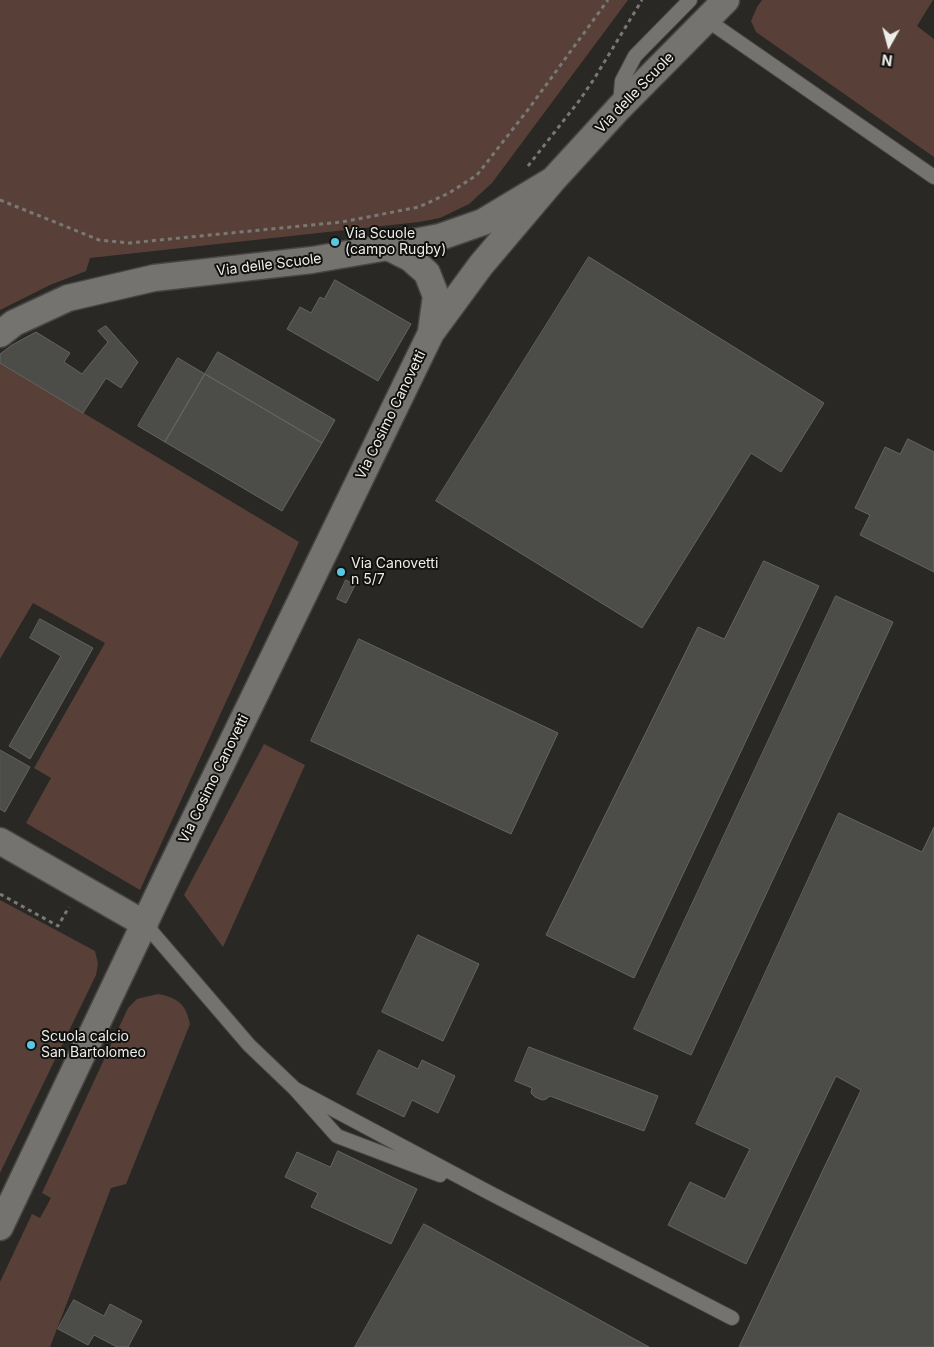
<!DOCTYPE html>
<style>
body{margin:0}
#map{position:relative;width:934px;height:1347px;overflow:hidden;background:#292825;font-family:Inter,sans-serif}
canvas{display:block}
.north{position:absolute;left:864px;top:20px;width:50px;height:50px;-webkit-text-stroke:4px #11110f;paint-order:stroke;rotate:187deg;font-size:14px;font-weight:700;line-height:20px;text-align:center;color:#eeedea}
.north::after{content:'';display:block;margin:auto;width:18px;height:22px;background:#eeedea;clip-path:polygon(50% 0,100% 100%,50% 72%,0 100%)}
</style>
<div id="map">
<canvas width="934" height="1347"></canvas>
<div class="north">N</div>
</div>
<script>
const context = document.querySelector('canvas').getContext('2d');
context.lineJoin = 'round';
function fill(path, color) { context.fillStyle = color; context.fill(path, 'evenodd'); }
function trace(path, color, width, dash) { context.strokeStyle = color; context.lineWidth = width; context.lineCap = dash ? 'butt' : 'round'; context.setLineDash(dash || []); context.stroke(path); }
function write(font, color, halo, rows, align = 'center') {
  context.font = font + ' Inter,sans-serif'; context.lineWidth = 4; context.setLineDash([]); context.textBaseline = 'middle'; context.strokeStyle = halo; context.fillStyle = color; for (const [text, x, y, turn = 0] of rows) {
    context.save(); context.translate(x, y); context.rotate((+turn || 0) * Math.PI / 180); context.textAlign = isNaN(turn) ? turn : align; if (halo) context.strokeText(text, 0, 0); context.fillText(text, 0, 0); context.restore();
  }
}
const green = new Path2D(`
 M0,0H628L492,183L469,204L440,218L419,222L90,258L86,271L50,285L0,310Z
 M762,0H933L917,26L934,39V157L756,32L751,21L757,7Z
 M0,363L299,542L140,890L26,823L51,778L34,768L105,643L33,603L0,659Z
 M264,744L305,765L223,947L184,895Z
 M0,900L95,951L98,964L96,975L0,1173Z
 M158,994C178,998 186,1004 190,1024L126,1184L111,1188L50,1347H0V1282L32,1214L40,1218L51,1198L42,1193L128,1008L137,999Z`);
const building = new Path2D(`
 M589,257L824,403L781,472L751,453L642,628L436,501Z
 M335,280L411,324L378,381L287,329L300,307L311,313L320,297L324,299Z
 M106,326L138,362L121,388L106,378L83,413L0,363V354L12,345L36,332L70,353L64,362L82,374L108,342L98,331Z
 M218,352L335,420L322,443L205,374Z
 M178,358L205,374L165,442L138,426Z
 M205,374L322,443L282,511L165,442Z
 M908,439L934,452V572L860,535L870,515L855,508L885,447L900,454Z
 M764,561L819,586L634,978L546,935L698,627L724,639Z
 M346,580L355,585L346,603L337,599Z
 M836,596L893,622L691,1055L634,1029Z
 M40,619L93,648L30,759L9,746L61,656L30,638Z
 M359,639L558,733L511,834L311,741Z
 M0,750L30,767L5,812L0,809Z
 M839,813L922,852L934,827V1347H739L861,1090L836,1076L746,1264L668,1225L690,1182L725,1199L750,1149L696,1124Z
 M418,935L479,964L443,1041L382,1012Z
 M529,1047L658,1096L644,1131L550,1096L546,1099L542,1100L535,1097L531,1093L532,1088L515,1081Z
 M379,1050L418,1069L422,1060L455,1076L438,1113L412,1100L404,1117L357,1094Z
 M338,1151L417,1189L391,1244L311,1207L318,1193L285,1177L297,1152L330,1167Z
 M424,1224L649,1347H355Z
 M74,1300L104,1316L110,1304L142,1321L128,1347H117L94,1335L88,1345L58,1329Z`);
const path = new Path2D(`
 M528,166L579,101L594,79L642,0
 M0,200L99,240L129,243L342,222L419,207L449,193L477,175L530,107L608,0
 M0,894L58,926L69,907`);
const service = new Path2D(`
 M707,20L934,177
 M620,103L622,81L635,56L690,0
 M145,924L249,1045L295,1089L337,1136L440,1175
 M295,1089L488,1192L732,1318`);
const minor = new Path2D(`
 M388,247L410,258L427,273L436,296L431,332
 M0,334L14,323L68,298L154,278L312,260L388,247L440,237L483,222L553,180L619,108L726,0
 M0,841L145,924
 M0,1227L168,874L431,333L481,265L553,180`);
const markers = [
 [335,242,5,"#58c9e3"],
 [341,572,5,"#58c9e3"],
 [31,1045,5,"#58c9e3"]
];
const streetNames = [
 ["Via delle Scuole",635,93,-46],
 ["Via delle Scuole",269,265,-7],
 ["Via Cosimo Canovetti",391,415,-64],
 ["Via Cosimo Canovetti",214,779,-64]
];
const poiNames = [
 ["Via Scuole",345,234],
 ["(campo Rugby)",345,250],
 ["Via Canovetti",351,564],
 ["n 5/7",351,580],
 ["Scuola calcio",41,1037],
 ["San Bartolomeo",41,1053]
];
fill(green, '#584039');
fill(building, '#4c4c49');
trace(building, '#646460', 1);
trace(service, '#474643', 16);
trace(minor, '#474643', 29);
trace(path, '#797875', 3, [4, 4]);
trace(service, '#75736f', 14);
trace(minor, '#75736f', 26);
for (const [x, y, r, color] of markers) { const dot = new Path2D(); dot.arc(x, y, r, 0, 2 * Math.PI); context.fillStyle = color; context.fill(dot); trace(dot, '#11110f', 2); }
write('14px', '#eeedea', '#11110f', streetNames);
write('14px', '#eeedea', '#11110f', poiNames, 'left');
</script>
